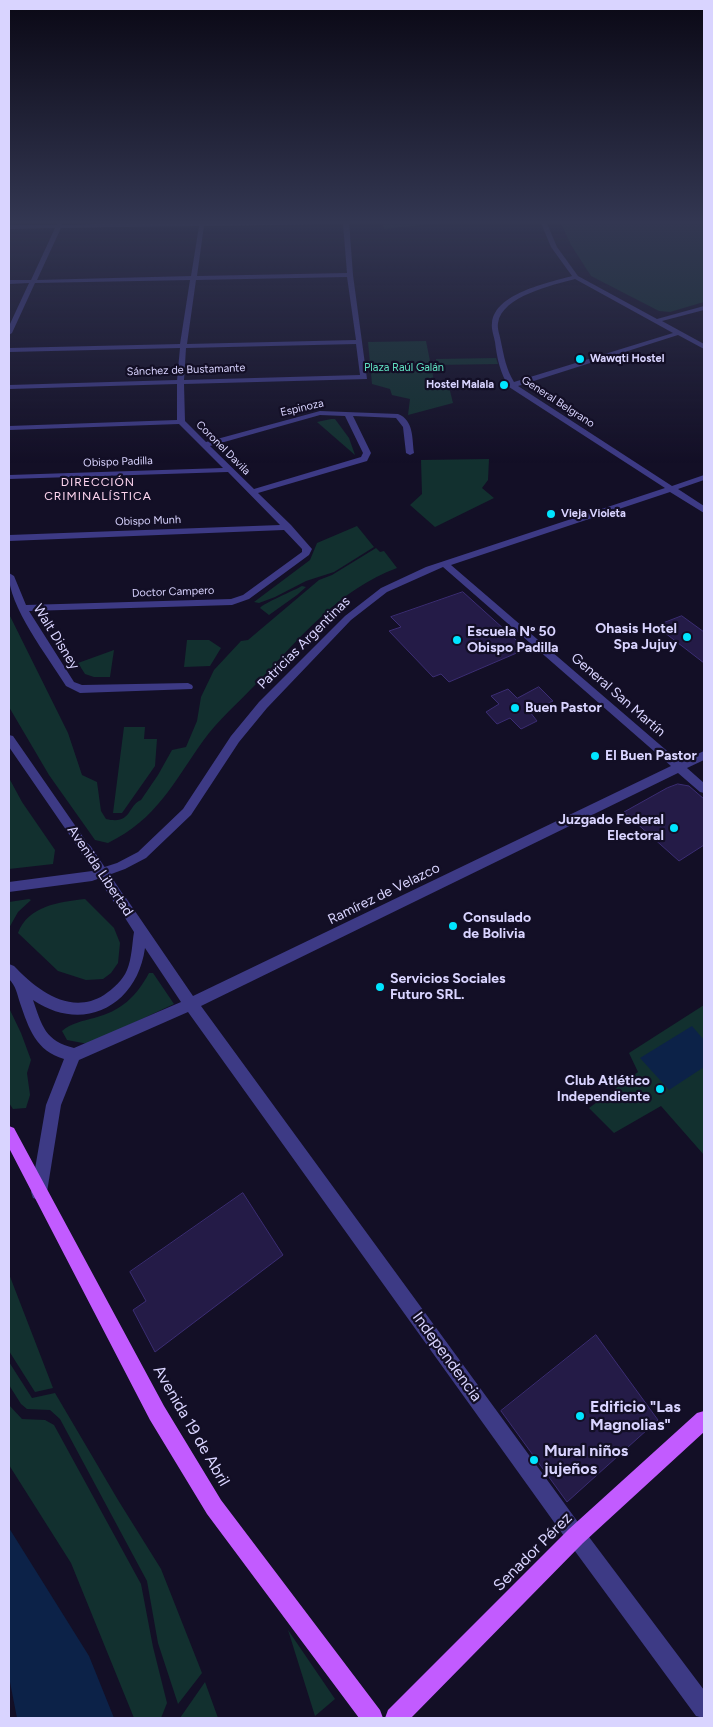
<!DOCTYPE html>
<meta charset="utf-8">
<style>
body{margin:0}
#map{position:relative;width:713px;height:1727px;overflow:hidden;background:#130f26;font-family:Figtree,sans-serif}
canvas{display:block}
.frame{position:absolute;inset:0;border:10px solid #d9d4ff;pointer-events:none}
</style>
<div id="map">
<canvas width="713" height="1727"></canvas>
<div class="frame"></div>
</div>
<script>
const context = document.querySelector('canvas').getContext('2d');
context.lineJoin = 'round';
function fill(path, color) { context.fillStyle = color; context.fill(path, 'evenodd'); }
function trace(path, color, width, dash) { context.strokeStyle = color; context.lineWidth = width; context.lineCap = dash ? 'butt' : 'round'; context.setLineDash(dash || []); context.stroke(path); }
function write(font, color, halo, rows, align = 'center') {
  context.font = font + ' Figtree,sans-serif'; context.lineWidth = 4.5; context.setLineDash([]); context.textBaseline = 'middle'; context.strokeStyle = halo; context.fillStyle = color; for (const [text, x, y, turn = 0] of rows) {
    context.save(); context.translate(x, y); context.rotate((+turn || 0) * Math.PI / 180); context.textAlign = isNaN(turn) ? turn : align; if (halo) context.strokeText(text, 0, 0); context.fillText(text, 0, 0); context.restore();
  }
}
const green = new Path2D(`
 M382,221H460L384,229Z
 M560,221H704V302L670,312L659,311L591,276L571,245Z
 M426,341L434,381L448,383L453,403L408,415L410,399L392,395L390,389L372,384L368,342Z
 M496,358L498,364L436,365V359Z
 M331,419H335L349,438L355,455L317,422Z
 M489,459L488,480L482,488L494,498L435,527L410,505L422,494L421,460Z
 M357,526L374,547L334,572L306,581L275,597L259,603L254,602L310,560L317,543Z
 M376,548L380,552L384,551L397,568C339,589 299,639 257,683C239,702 218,720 203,741C173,783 157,819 108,843L95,840L49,775L9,707V614L68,733L82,775L97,782L101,811L106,819C132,825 127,806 141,800L158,775L172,750L186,747L197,721L201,697L214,670L241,641L248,640L319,580L332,575Z
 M302,586L306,587L297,595L269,615L260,608C262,604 295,590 302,586Z
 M187,640H209L221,648L210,666L184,667Z
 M114,650L110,677H94L85,674L78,663Z
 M124,727H145L144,739H157L155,766L122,813H113Z
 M9,778L22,802L55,850L53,864L9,869Z
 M29,899L31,900L18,912L9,928V902Z
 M85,899L114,928L120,943L118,963L111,973L103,979L86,980L58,971L18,933C28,906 59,902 85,899Z
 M149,973H153L174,1004L88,1044L67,1040L62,1031C71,1023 83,1021 94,1018C121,1011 136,997 149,973Z
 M704,1005V1155L661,1106L614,1133L589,1108L638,1072L629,1053Z
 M9,1008L21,1033L31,1060L27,1073L30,1095L26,1108L13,1109L9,1103Z
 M9,1274L53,1388L35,1392L9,1351Z
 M9,1362L32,1398L55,1393L118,1500L161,1569L202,1673L178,1704L158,1643L147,1581L60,1419L50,1410L27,1409L21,1404L9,1385Z
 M9,1405L22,1419L45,1420L54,1425L141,1584L153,1647L167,1703L161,1718H134L71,1563L9,1465Z
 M288,1630L335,1699L315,1716Z
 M205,1682L218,1718H180Z`);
const water = new Path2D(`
 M692,1026L704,1040V1067L669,1090L640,1058Z
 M9,1528L89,1656L114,1718H17L9,1677Z`);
const building = new Path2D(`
 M463,592L526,649L449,682L441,674L433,677L389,631L401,627L391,617Z
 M682,616L704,632V663L656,626Z
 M539,687L553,701L530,712L537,721L521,729L510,718L497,724L486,712L499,704L491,696L508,689L517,698Z
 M678,784L689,786L704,799V845L679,861L624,812L667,788Z
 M243,1193L283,1255L155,1352L133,1310L146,1301L130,1272Z
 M596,1335L658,1420L567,1502L501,1411Z`);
const minor = new Path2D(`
 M58,221H64L62,225L199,221H349L353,275L367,379L184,384L185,421L206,442L320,411L398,414C414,420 412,439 414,453L410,455L406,453L403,427L396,418L353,416L371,453L367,461L258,493L291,525L312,549L309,555L249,599L232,605L29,611L74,682L82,685L188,683L192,685L193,687L192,689L80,693L66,686C49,658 7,605 9,573L14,576L26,605L231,599L243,595L302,552V549L284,530L9,541V535L280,525L228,472L9,479V475L223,468L179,424L9,430V426L177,420V384L9,389V385L177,380L180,348L9,352V348L180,344L190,280L35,283L12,333L9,335V326L29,283L9,284V280H31L55,228L9,229V225H57ZM343,224L347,273L197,276L204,226ZM199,226L191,276L37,280L61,228ZM347,277L356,340L187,344L196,280ZM356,344L360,375L184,380L186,348ZM320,415L345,416L363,453L361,457L254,489L210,446Z
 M540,221H546L557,247L578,276L657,319L704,306V310L662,321L704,344V349L678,335L518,386L672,486L704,475V480L678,489L704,506V513L670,492L451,565L680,762L704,751V760L687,768L704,783V793L700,792L678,773L201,1006L583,1529L704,1690V1718L696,1716L569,1543L188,1012L79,1060L61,1105L47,1192L45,1198L39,1200L33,1198L31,1192L46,1105L64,1059C36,1051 29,1029 20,1003C17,994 16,986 9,979V964L14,966C37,990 70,1016 104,995C113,989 123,980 127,970C132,958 132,944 134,932L113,899L114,895L119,894L124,895L193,996L671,766L443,567L387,592L351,620L267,708L239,742L191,815L146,858L125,869L92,881L9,892V882L92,871L117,863L138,852L183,809L231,736L259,702L345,616L381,588L426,567L665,488L509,387C500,373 497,358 495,342C494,336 491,329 492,323C495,293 548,283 572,276L551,247ZM575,279L673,333L514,382C506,369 504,356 501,342C500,335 497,329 498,323C502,296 553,285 575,279ZM145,948L181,1002L74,1048C45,1041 42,1026 33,1000C83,1034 137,1006 145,948Z
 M9,735L13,736L90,847L92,850L90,853H82L9,747Z`);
const major = new Path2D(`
 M9,1126L14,1128L164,1406L221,1500L380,1710L383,1718H359L207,1514L150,1420L9,1148Z
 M704,1411V1432L583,1543L411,1718H385L388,1710L569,1529L697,1413Z`);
const minorBridge = new Path2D(`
 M86,850L119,899`);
const markers = [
 [580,359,5,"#00e5ff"],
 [504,385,5,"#00e5ff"],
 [551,514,5,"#00e5ff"],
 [687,637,5,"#00e5ff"],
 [457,640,5,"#00e5ff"],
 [515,708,5,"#00e5ff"],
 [595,756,5,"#00e5ff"],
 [674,828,5,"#00e5ff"],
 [453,926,5,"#00e5ff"],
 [380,987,5,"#00e5ff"],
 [660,1089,5,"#00e5ff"],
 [580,1416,5,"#00e5ff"],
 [534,1460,5,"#00e5ff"]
];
const farPoinames = [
 ["Wawqti Hostel",590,359],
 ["Hostel Malala",494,385,"right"],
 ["Vieja Violeta",561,514]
];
const farParknames = [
 ["Plaza Raúl Galán",404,368]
];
const farStreetnames = [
 ["Sánchez de Bustamante",186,370,-2],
 ["General Belgrano",558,402,33],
 ["Espinoza",302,408,-13],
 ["Coronel Davila",223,448,45],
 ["Obispo Padilla",118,462,-2],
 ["Obispo Munh",148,521,-2],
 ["Doctor Campero",173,592,-2]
];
const farNeighbourhoodnames = [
 ["DIRECCIÓN",98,482],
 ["CRIMINALÍSTICA",98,496]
];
const poiNames = [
 ["Ohasis Hotel",677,629,"right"],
 ["Spa Jujuy",677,645,"right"],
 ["Escuela Nº 50",467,632],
 ["Obispo Padilla",467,648],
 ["Buen Pastor",525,708],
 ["El Buen Pastor",605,756],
 ["Juzgado Federal",664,820,"right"],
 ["Electoral",664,836,"right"],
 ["Consulado",463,918],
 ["de Bolivia",463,934],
 ["Servicios Sociales",390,979],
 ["Futuro SRL.",390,995],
 ["Club Atlético",650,1081,"right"],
 ["Independiente",650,1097,"right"]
];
const streetNames = [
 ["Walt Disney",56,637,58],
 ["Patricias Argentinas",304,643,-45],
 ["General San Martín",618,695,41],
 ["Avenida Libertad",100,871,56],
 ["Ramírez de Velazco",384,894,-26]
];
const nearStreetnames = [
 ["Independencia",447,1357,54],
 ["Avenida 19 de Abril",191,1426,60],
 ["Senador Pérez",533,1552,-45]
];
const nearPoinames = [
 ["Edificio \"Las",590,1407],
 ["Magnolias\"",590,1425],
 ["Mural niños",544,1451],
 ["jujeños",544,1469]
];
fill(green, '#12302f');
fill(water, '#0c2248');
fill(building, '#241b47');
trace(building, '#3b2d73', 1);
fill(minor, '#3d3a85');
fill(major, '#c25bff');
trace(minorBridge, '#3d3a85', 12);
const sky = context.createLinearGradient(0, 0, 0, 463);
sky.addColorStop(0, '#0a0815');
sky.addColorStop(0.48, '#333752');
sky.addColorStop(1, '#33375200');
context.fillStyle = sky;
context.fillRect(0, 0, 713, 463);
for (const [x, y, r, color] of markers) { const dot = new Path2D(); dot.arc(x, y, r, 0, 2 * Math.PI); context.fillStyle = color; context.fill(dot); trace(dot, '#130f26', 2); }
write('bold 11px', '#d9d4ff', '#130f26', farPoinames, 'left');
write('11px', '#5fe0c0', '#130f26', farParknames);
write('11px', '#d9d4ff', '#130f26', farStreetnames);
context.letterSpacing = '1px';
write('12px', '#ffd6f0', '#130f26', farNeighbourhoodnames);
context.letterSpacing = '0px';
write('bold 14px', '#d9d4ff', '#130f26', poiNames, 'left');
write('14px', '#d9d4ff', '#130f26', streetNames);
write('16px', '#d9d4ff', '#130f26', nearStreetnames);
write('bold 16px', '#d9d4ff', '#130f26', nearPoinames, 'left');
</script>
